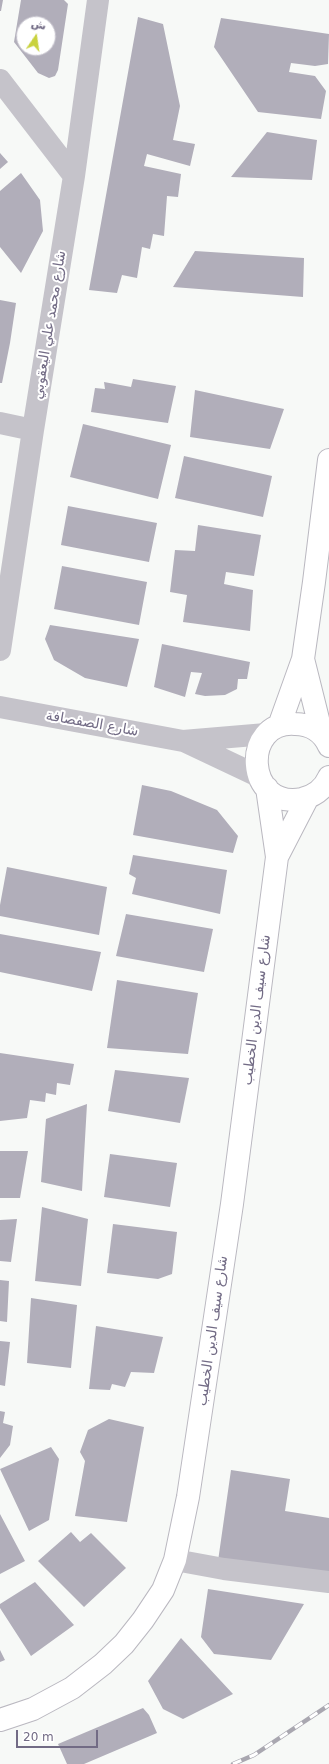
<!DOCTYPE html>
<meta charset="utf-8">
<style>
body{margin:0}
#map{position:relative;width:329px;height:1764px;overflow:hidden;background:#f7f9f7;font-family:"DejaVu Sans","Noto Naskh Arabic",sans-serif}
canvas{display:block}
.north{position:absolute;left:16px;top:16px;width:40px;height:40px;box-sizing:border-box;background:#fff;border:1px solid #c7c4ce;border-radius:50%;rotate:13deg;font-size:11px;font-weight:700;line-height:16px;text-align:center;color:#726b85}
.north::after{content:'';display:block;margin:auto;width:14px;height:18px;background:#c9d23e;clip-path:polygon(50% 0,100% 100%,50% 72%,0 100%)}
.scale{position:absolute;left:16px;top:1730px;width:82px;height:18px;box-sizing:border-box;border:2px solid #726b85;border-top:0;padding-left:5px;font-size:12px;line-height:14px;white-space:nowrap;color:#726b85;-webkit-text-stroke:3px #fff;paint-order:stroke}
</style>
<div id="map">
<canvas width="329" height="1764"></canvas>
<div class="north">ش</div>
<div class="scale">20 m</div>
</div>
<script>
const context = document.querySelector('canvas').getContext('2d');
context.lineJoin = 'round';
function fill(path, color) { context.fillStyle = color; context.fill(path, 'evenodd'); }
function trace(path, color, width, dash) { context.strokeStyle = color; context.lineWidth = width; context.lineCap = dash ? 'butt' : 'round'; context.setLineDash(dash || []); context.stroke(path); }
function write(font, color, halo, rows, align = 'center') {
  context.font = font + ' "DejaVu Sans","Noto Naskh Arabic",sans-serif'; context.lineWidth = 4; context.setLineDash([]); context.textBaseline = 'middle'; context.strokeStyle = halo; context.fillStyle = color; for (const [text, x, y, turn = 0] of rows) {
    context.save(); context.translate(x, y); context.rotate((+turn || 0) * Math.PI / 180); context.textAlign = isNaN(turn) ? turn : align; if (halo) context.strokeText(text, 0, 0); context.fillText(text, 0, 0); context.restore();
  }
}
const building = new Path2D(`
 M0,0H3L1,11H0Z
 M21,0H64L68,4L58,70L55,76L49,78L38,73L14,42ZM24,24H48V48H24Z
 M138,17L163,24L180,106L173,140L195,144L190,166L147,154L144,166L181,174L178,197L167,196L164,236L153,234L150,249L142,247L137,278L122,275L117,293L89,290Z
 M221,18L329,34L328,64L315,66L291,63L289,72L315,76L326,91L321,119L258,112L214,47Z
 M267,132L317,140L312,180L231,177Z
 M0,153L8,162L0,169Z
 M21,173L40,200L43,231L21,273L0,247V191Z
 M195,251L304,258L303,297L173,287Z
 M0,300L16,303L10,343L2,383H0Z
 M133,379L176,386L168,423L91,412L95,388L105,389L104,382L131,387Z
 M195,390L284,409L270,449L190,437Z
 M83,424L171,445L158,499L70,477Z
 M184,456L272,476L263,517L175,498Z
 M68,506L157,523L149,562L61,545Z
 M198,525L261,535L254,576L226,572L224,584L253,590L250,631L183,622L187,595L170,592L175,550L195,551Z
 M62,566L147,582L139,625L54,609Z
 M50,625L139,639L127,687L85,678L54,660L45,639Z
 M162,644L250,662L247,679H238L237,689L225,695L205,696L195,694L202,673L191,672L185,697L154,687Z
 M142,785L171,791L217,810L238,836L233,853L133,835Z
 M133,855L227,870L220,914L132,894L136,878L129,874Z
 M7,867L107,887L99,935L0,916V905Z
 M126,914L213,929L204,972L116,956Z
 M0,934L101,952L92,991L0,972Z
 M117,980L198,993L188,1054L107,1048Z
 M0,1053L74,1064L70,1085L57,1083L56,1095L46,1093L45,1102L30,1100L27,1118L0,1121Z
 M115,1070L189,1078L180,1123L108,1111Z
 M87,1104L82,1191L41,1182L46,1119Z
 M0,1151H28L20,1198H0Z
 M110,1154L177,1163L170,1207L104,1197Z
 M42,1207L88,1219L81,1286L35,1281Z
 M17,1219L11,1262L0,1261V1220Z
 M113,1224L177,1232L172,1274L158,1279L107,1273Z
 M0,1280L9,1281L7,1322L0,1321Z
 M31,1298L77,1305L71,1368L27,1363Z
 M96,1326L163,1337L154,1373L131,1372L125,1387L112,1384L110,1390L89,1389Z
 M0,1341L10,1342L5,1386L0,1385Z
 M0,1411L5,1412L3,1423L13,1426L10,1445L0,1458Z
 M109,1419L144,1427L127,1522L75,1516L85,1461L80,1452L88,1430Z
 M51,1447L59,1459L49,1520L29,1531L0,1469Z
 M231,1470L290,1479L285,1511L329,1518V1577L218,1561Z
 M0,1514L25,1561L0,1574Z
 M71,1532L80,1542L91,1533L126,1568L84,1607L38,1561Z
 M35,1582L74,1625L31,1656L0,1608V1604Z
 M208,1589L304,1604L271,1660L214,1654L201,1637Z
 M181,1638L233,1694L183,1719L163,1709L148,1681Z
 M0,1650L5,1660L0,1662Z
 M143,1708L149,1715L157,1733L84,1764H67L58,1744Z`);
const street = new Path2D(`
 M0,80L74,176
 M0,423L33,430
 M0,650L33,430L74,176L98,0
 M0,707L183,741L266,734
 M184,741L258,776
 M175,1560L224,1569L329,1582`);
const secondary = new Path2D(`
 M303,659L322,735
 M279,726L303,659L314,582L329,460
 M329,746C323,732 310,724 295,724C241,720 245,810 302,799C314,796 324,789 329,777
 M277,857L308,797
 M0,1720L33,1709L72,1688L103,1664L124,1644L143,1620L163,1590L175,1560L188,1497L232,1204L277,857L267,788`);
const rail = new Path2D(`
 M233,1764L254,1755L329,1705`);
const streetNames = [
 ["شارع محمد علي اليعقوبي",50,325,-81],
 ["شارع الصفصافة",92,724,10],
 ["شارع سيف الدين الخطيب",257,1010,-83],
 ["شارع سيف الدين الخطيب",213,1331,-82]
];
fill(building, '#b1aeba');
trace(secondary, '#bab8c0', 24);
trace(street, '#c5c3ca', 22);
trace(secondary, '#fff', 22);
trace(rail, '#a9a7b0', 4.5);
trace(rail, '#fff', 3, [9]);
write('14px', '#726b85', '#fff', streetNames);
</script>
